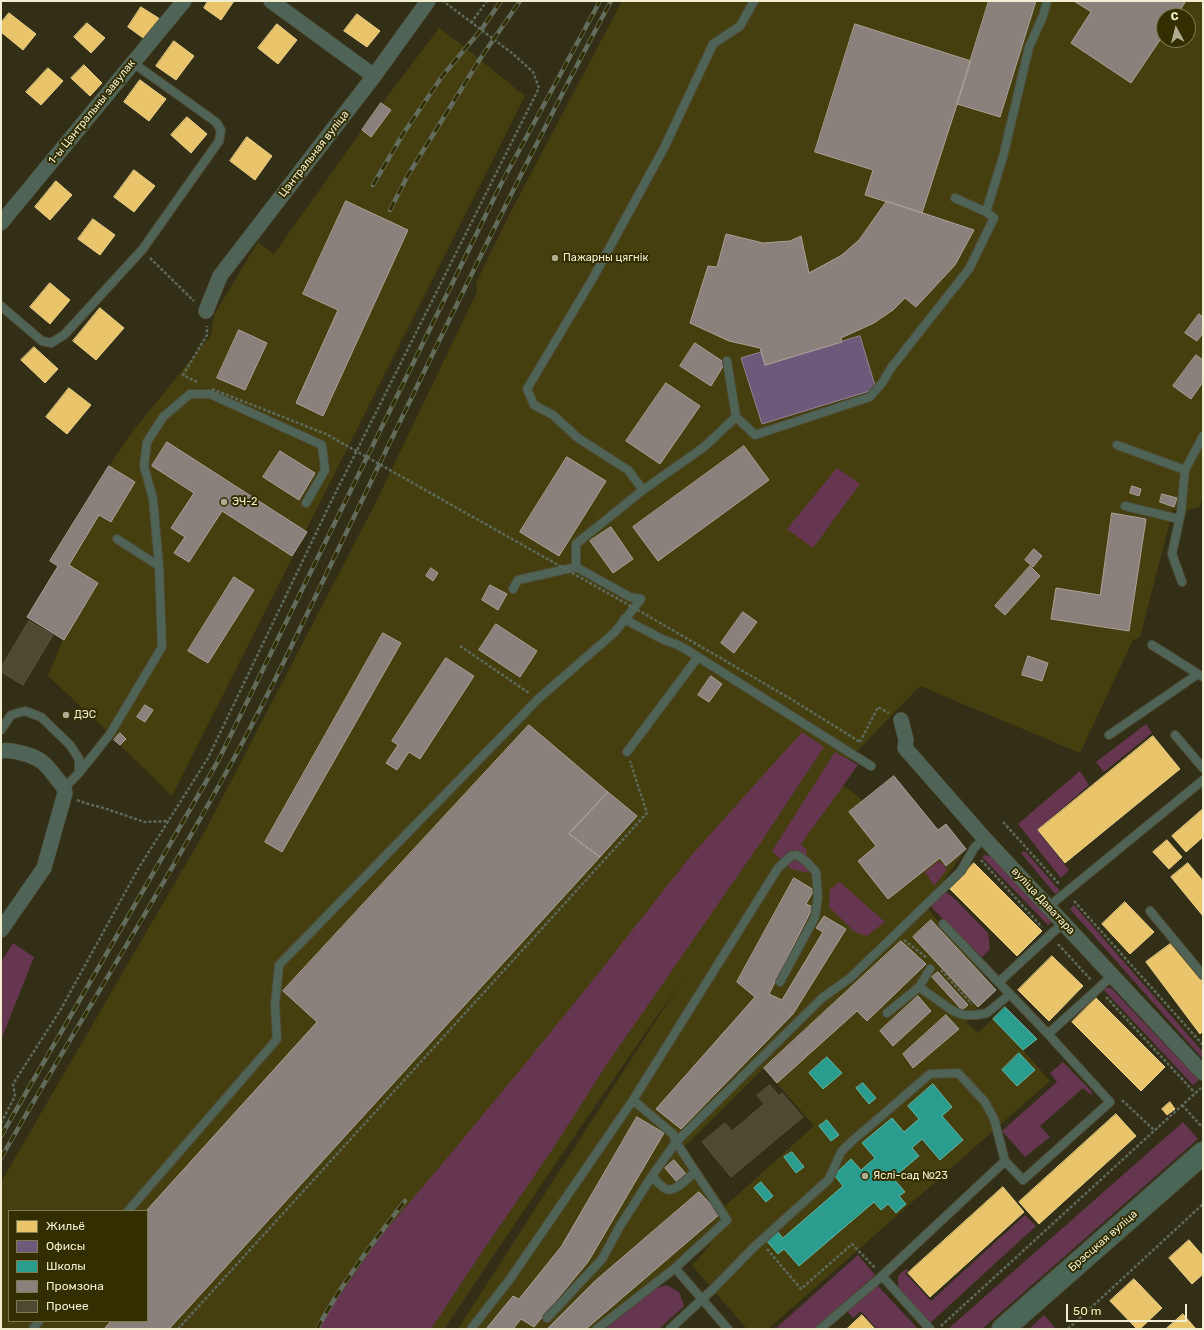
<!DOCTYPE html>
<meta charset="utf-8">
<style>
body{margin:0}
#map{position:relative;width:1204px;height:1330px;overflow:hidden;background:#322f16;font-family:Rubik,sans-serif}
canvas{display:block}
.frame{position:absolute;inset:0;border:2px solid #f1eed1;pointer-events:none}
.legend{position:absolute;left:8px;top:1210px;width:140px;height:112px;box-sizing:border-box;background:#322e00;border:1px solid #7e7b54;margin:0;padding:5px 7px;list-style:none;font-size:12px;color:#f1eed1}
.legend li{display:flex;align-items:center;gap:8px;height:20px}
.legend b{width:20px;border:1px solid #7e7b54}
.north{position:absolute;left:1156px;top:8px;width:40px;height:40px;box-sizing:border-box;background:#322e00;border:1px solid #7e7b54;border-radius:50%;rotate:353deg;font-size:11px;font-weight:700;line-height:16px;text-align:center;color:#f1eed1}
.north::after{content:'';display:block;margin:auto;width:14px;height:18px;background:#aeab90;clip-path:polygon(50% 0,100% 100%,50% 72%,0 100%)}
.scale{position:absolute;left:1066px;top:1304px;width:121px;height:18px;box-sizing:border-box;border:2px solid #f1eed1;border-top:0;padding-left:5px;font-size:12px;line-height:14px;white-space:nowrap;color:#f1eed1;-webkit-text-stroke:3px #322e00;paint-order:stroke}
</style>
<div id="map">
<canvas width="1204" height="1330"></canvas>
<div class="frame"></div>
<ul class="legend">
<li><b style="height:11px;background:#e9c46a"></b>Жильё</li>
<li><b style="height:11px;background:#6d597a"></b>Офисы</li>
<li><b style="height:11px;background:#2a9d8f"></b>Школы</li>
<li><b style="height:11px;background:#8a817c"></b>Промзона</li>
<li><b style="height:11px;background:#504931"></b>Прочее</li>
</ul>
<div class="north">С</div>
<div class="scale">50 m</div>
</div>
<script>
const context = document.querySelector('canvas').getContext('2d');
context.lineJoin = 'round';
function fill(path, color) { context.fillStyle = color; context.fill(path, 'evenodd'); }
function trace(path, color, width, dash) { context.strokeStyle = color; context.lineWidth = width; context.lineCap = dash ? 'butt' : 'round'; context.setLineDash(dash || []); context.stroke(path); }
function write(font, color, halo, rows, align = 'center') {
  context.font = font + ' Rubik,sans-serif'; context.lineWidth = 4; context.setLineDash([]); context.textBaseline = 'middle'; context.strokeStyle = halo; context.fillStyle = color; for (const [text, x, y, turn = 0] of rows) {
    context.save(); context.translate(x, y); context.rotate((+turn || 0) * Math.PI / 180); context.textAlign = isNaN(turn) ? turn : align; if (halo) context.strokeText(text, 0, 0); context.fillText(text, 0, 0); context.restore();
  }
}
const built = new Path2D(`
 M622,1H1203V496L1199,507L1181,512L1173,510L1140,637L1133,640L1080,753L920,686L832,777L863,800L894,776L938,830L946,824L966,849L935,892L923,903L996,990L978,1007L964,1025L967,1023L978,1033L993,1019L1018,1044L1050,1081L768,1329H747L692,1265L713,1242L598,1329H458L684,977L562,1154L444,1329H1V1182L204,833L374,506L477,292L476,283L509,215ZM1164,16H1188V40H1164ZM764,1068L814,1126L725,1206L684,1147ZM9,1211H147V1321H9Z
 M439,28L458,42L525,96L172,796L120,745L105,729L48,676L63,640L58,566L50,561L109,466L129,436L211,335L214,315L258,242L274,254L362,130Z`);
const green = new Path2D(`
 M837,468L860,484L813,548L787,529Z
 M1146,724L1152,733L1104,772L1096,762Z
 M802,732L824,747L759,845L607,1064L552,1150L484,1249L431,1329H319L333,1305L380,1237L443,1163L529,1059L601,970L689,858Z
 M835,752L858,765L801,844L806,849L809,873L791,869L772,851Z
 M1080,771L1089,785L1037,830L1069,870L1061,878L1018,824Z
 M1025,851L1060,891L1055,894L1021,853Z
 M985,855L990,856L1051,919L1052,922L1048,925L982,857Z
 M939,861L947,869L934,886L925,872Z
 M840,882L885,922L867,936L855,932L829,907L830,889Z
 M946,892L956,900L988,933L990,949L982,957L934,910L930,904Z
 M1074,905L1203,1052V1059L1070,909Z
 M13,943L34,957L1,1040V962Z
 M1106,988H1111L1199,1080L1193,1085L1103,989Z
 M1063,1062L1092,1092L1091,1095L1083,1088L1040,1126L1050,1137L1025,1157L1002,1131L1057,1082L1050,1073Z
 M1183,1122L1198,1139L982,1329H948Z
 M1025,1215L1036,1226L929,1324C919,1313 892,1291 899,1275C900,1273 904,1271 906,1269L908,1271L905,1273L931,1301Z
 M858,1255L875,1275L814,1329H775Z
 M876,1284L918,1329H877L861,1311L853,1318L847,1311Z
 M667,1285L679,1292L684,1306L659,1329H605L654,1289Z
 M1044,1315L1056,1329H1029Z`);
const homes = new Path2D(`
 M208,1H234L221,20L204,8Z
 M141,7L160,19L146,40L128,27Z
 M9,13L36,34L23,50L1,32V23Z
 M357,14L380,31L367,47L344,31Z
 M87,23L105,38L91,53L74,37Z
 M277,24L297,40L278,64L258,48Z
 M174,41L194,56L176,80L156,66Z
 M84,65L102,83L90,96L71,78Z
 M48,68L63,81L41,105L26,92Z
 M140,80L166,99L149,121L124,102Z
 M187,117L207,134L191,153L171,135Z
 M247,137L272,156L255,180L230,161Z
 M134,170L155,186L134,212L114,197Z
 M56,181L72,195L50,220L35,207Z
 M93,219L115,235L100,255L78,239Z
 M50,283L70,300L50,324L30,307Z
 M100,308L124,328L96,360L73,341Z
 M34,347L58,369L45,383L21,360Z
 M69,388L91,405L67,434L46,417Z
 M1153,736L1180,769L1065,863L1038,830Z
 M1203,809V837L1186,852L1172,836Z
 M1167,840L1182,857L1169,869L1153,852Z
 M974,863L1042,931L1017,956L949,888Z
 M1188,863L1203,881V916L1171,877Z
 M1125,902L1154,932L1130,954L1102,924Z
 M1173,942L1203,982V1031L1200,1034L1146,962Z
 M1052,956L1083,986L1049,1021L1018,990Z
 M1096,998L1165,1067L1141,1091L1072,1022Z
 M1170,1102L1175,1109L1167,1115L1162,1109Z
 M1116,1114L1136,1136L1039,1224L1019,1202Z
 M1003,1187L1024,1212L930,1297L908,1273Z
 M1189,1240L1203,1256V1274L1192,1284L1169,1258Z
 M1134,1279L1162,1308L1140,1329H1137L1110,1301Z
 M1183,1314L1196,1329H1166Z
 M862,1315L875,1329H847Z`);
const offices = new Path2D(`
 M860,336L876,389L762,424L741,358L761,352L765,365Z`);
const schools = new Path2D(`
 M1005,1007L1037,1039L1023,1050L993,1019Z
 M1019,1053L1035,1070L1017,1086L1002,1070Z
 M827,1057L842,1073L823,1089L809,1073Z
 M863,1083L876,1098L869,1104L856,1088Z
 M933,1084L952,1107L942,1116L963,1140L940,1160L922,1139L912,1148L919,1156L893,1178L905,1192L899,1196L906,1204L896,1213L888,1204L881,1210L874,1202L799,1266L784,1249L778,1254L765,1239L776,1230L783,1238L843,1186L834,1175L851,1159L861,1170L875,1158L862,1143L892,1118L904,1132L919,1119L908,1106Z
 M827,1120L839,1135L831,1141L819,1126Z
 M792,1152L804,1167L796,1173L784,1157Z
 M761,1182L773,1196L766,1202L754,1188Z`);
const industry = new Path2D(`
 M989,1H1036L1000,117L957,104Z
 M1074,1H1186L1176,16H1164V34L1131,83L1071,43L1091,12Z
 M855,24L971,61L922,213L865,195L873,170L815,152Z
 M381,103L391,110L371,137L362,130Z
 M346,201L408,230L323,416L296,403L338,310L303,294Z
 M887,201L974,230L955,265L916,307L905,298L893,310L874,323L841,338L842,342L765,365L760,348L729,341L690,323L708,266L717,267L726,234L763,243L790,241L801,236L809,273L842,255L859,240Z
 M1199,314L1203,317V333L1197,341L1185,333Z
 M239,330L267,343L245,390L217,378Z
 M695,343L725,363L711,386L680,366Z
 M1196,355L1203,360V382L1191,399L1173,386Z
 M666,383L700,406L660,464L626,441Z
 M167,442L307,532L292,556L222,511L189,562L174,553L185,537L171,528L194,493L152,466Z
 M744,446L769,480L658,561L633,527Z
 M280,451L315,473L299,500L263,477Z
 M567,457L606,481L559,556L520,532Z
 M109,466L135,482L111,522L99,515L69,565L98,583L64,640L27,617L58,566L50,561Z
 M1132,486L1141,489L1139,496L1130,493Z
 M1162,494L1177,498L1174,507L1160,502Z
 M1112,513L1146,519L1129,631L1051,619L1056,588L1100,595Z
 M611,527L633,559L613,573L590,541Z
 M1034,549L1042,556L1033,567L1025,560Z
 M1030,566L1040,576L1005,615L995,606Z
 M431,568L438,573L433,581L426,576Z
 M234,577L254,590L208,663L188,651Z
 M490,585L507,594L498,610L482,600Z
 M743,612L757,622L734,653L721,643Z
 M496,624L537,651L520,677L479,650Z
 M383,633L401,643L282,852L265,842Z
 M1028,656L1048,663L1042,681L1022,675Z
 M446,658L474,676L420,759L409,752L397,770L386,763L398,745L392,741Z
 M711,676L722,684L709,702L698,695Z
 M145,705L153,710L145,722L137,717Z
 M529,725L608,792L569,834L600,857L169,1329H104L111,1321H147V1211H146L317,1022L283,991Z
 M120,733L126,739L120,745L114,740Z
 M894,776L938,830L946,824L966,849L946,866L940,858L888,899L858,861L876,846L849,812Z
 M608,792L637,816L600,857L569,834Z
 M794,878L814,890L806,904L813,907L769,994L782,1000L823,932L816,928L824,916L846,929L793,1014L681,1129L656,1109L755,997L737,982Z
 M931,920L996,990L978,1007L913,937Z
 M901,941L926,964L867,1021L857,1011L777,1083L764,1068Z
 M938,972L968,1005L962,1010L932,977Z
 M918,996L931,1011L893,1046L880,1031Z
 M946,1015L959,1029L913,1068L903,1054Z
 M637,1117L664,1133L588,1262L534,1327L521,1319L513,1329H486L513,1296L519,1299L561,1247Z
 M674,1160L686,1174L677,1182L665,1168Z
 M699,1192L720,1214L586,1329H547L595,1281Z`);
const building = new Path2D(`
 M29,621L53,635L23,685L1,672V668Z
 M770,1085L779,1096L782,1093L803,1117L731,1177L702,1142L725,1123L732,1131L764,1104L757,1095Z`);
const path = new Path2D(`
 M471,23L487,1
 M150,258L194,301
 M197,382L183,375L207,335V326
 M460,646L529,693
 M860,742L878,707L889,713
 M77,800L85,803L107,809L144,822L169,821
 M1003,822L1059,884
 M981,860L1042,927
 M1074,901L1203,1045
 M904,940L927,958
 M1058,944L1091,980
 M941,970L972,1004
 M1106,997L1195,1093
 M1122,1100L1155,1131
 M1182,1105L1203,1128
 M1,1123L15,1096L13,1084L61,1009L138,869L208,758L330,504L539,88L533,72L512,53L443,1
 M767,1249L801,1289L852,1244L875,1268
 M941,1326L1201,1088
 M178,1329L647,813L630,761
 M1068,1329L1203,1204`);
const lane = new Path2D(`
 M986,212L1003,157L1029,47L1043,16L1047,1
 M1,306L42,341L51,343L64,335L142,250L219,141L221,130L216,122L133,63
 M736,417L755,435L870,397L882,383L891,368L969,269L994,218L986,212L955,198
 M1117,445L1185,470L1181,512L1172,554L1182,582
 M1185,470L1203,436
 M643,490L704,447L736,417L727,361
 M1125,506L1179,519
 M159,566L153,499L144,466L147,442L163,417L190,394H210L322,445L325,470L306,503
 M513,589L518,580L576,567
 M624,619L664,640L678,645L687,650L871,766
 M1152,645L1198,674
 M1,730L11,715L25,711L41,717L70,745L79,759V773L64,788
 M1109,735L1198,674L1203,677
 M1175,735L1203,768
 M627,752L698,657
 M79,773L110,734L162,647L159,566L117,539
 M1048,907L1203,780
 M1150,911L1203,975
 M943,924L1048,1034
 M999,982L1063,923
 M919,987L930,969
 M887,1013L919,987L953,1011L964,1015H976L987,1013L1010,994
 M652,1176C656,1180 661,1187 666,1189C675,1193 689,1177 695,1172
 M128,1211L277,1039L275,1005L279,965L538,699L615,632L641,599L630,597L576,567V544L643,490L628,470L578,438L553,415L534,405L527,389L593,278L664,148L713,44L740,26L754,1
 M882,1276L1005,1161
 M547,1318L602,1259L620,1226L652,1176L676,1142L822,998L850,978L961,871L974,848L984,838
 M33,1329L39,1321
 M471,1329L510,1279L633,1100
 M597,1329L675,1268
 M670,1329L713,1289L754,1247L829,1179L841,1152L851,1142L930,1074L958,1073L985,1102L994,1119L1005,1161L1023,1180L1110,1102L1048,1034L1112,976
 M728,1329L675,1268L727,1220L676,1142L673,1134L633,1100L778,868L791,856L797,855L807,862L816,872L818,896L815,917L780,982
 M820,1329L882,1276L930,1329`);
const street = new Path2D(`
 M271,1L374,76
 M1,223L184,1
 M206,311L220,276L374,76L428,1
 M901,720L906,740L905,748L984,838L1203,1073
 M1,751C10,749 33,755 41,761C49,767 58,780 64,788L65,793L44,868L1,930`);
const secondary = new Path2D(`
 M1003,1329L1203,1153`);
const rail = new Path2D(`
 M373,185L403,134L443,75L481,30L501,1
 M390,210L408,175L480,59L520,1
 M1,1136L218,761L501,184L600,1
 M1,1158C79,1021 164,888 239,749C280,674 315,596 353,519C437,345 520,171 611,1
 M317,1329C342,1283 373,1242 405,1201`);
const pathBridge = new Path2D(`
 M212,389L326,434L643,613L791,699L860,742`);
const markers = [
 [555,258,4,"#aeab90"],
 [224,502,4,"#aeab90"],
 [66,715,4,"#aeab90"],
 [865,1176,4,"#aeab90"]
];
const streetNames = [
 ["1-ы Цэнтральны завулак",92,112,-51],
 ["Цэнтральная вуліца",314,154,-52],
 ["вуліца Даватара",1043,901,47],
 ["Брэсцкая вуліца",1103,1241,-41]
];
const poiNames = [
 ["Пажарны цягнік",563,258],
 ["ЭЧ-2",232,502],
 ["ДЭС",74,715],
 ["Яслі-сад №23",873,1176]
];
fill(built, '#453f0f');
fill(green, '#663650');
fill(homes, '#e9c46a');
trace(homes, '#ebd189', 1);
fill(offices, '#6d597a');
trace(offices, '#958694', 1);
fill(schools, '#2a9d8f');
trace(schools, '#66b5a3', 1);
fill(industry, '#8a817c');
trace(industry, '#a9a296', 1);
fill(building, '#504931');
trace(building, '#59523d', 1);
trace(lane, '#4e4c36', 10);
trace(street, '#4e4c36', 16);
trace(secondary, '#4e4c36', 24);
trace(path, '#5d6a5c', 2.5, [3, 2]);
trace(lane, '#4f6356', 8);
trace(street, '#4f6356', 15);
trace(secondary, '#496657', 22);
trace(rail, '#626d5d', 4.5);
trace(rail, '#322e00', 3, [9]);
trace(pathBridge, '#5d6a5c', 2.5, [3, 2]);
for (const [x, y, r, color] of markers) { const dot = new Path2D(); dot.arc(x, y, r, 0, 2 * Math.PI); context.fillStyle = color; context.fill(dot); trace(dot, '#322e00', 1.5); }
write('11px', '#f1eed1', '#322e00', streetNames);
write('11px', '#f1eed1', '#322e00', poiNames, 'left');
</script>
